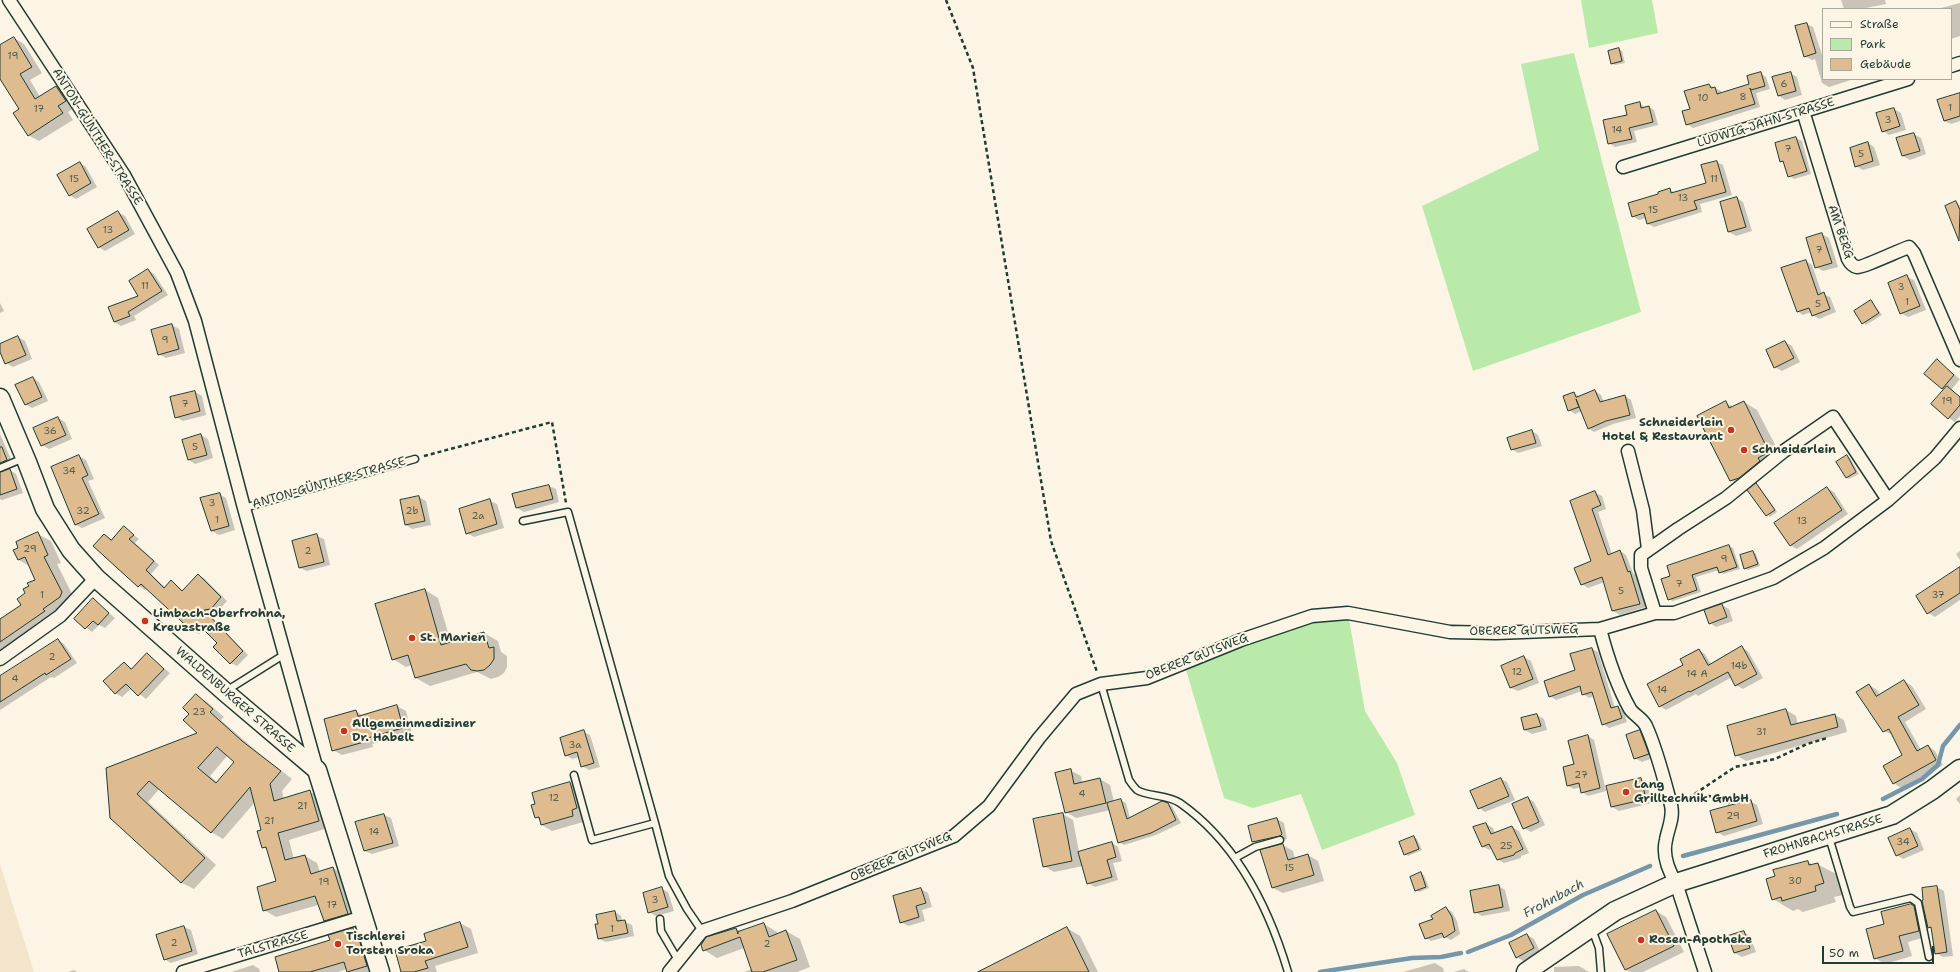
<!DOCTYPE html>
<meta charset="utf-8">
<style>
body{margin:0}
#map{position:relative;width:1960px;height:972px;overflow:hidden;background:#fcf5e5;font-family:"Shantell Sans",sans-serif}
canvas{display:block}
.legend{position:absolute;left:1822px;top:8px;width:130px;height:72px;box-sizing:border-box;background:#fcf5e5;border:1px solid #a4ab9e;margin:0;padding:5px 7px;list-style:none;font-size:12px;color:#1f3d34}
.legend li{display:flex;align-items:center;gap:8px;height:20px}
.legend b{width:20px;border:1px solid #a4ab9e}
.scale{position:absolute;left:1822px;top:946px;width:112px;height:18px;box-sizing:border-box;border:2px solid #1f3d34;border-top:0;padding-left:5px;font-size:12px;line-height:14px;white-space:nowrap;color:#1f3d34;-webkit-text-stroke:3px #fcf5e5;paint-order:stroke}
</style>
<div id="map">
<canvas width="1960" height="972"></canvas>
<ul class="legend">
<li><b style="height:5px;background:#fcf5e5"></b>Straße</li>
<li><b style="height:11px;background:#b9eaa9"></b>Park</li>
<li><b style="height:11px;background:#debc90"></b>Gebäude</li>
</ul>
<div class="scale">50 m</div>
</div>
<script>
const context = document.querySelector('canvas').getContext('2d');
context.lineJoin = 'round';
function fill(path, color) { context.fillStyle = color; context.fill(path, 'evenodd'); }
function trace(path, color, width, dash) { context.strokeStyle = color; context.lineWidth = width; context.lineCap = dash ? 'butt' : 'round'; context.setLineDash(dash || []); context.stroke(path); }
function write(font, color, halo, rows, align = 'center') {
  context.font = font + ' "Shantell Sans",sans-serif'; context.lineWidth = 4; context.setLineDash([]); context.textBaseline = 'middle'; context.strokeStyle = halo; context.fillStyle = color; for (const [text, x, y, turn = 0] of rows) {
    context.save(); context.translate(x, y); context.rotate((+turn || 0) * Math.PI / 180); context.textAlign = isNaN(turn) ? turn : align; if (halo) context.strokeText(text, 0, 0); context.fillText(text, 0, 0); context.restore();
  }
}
const built = new Path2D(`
 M0,864L34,972H0Z`);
const green = new Path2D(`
 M1581,0H1652L1658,33L1589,48Z
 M1574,53L1641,312L1473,371L1422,206L1539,150L1521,64Z
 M1348,613L1365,711L1397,763L1415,815L1322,850L1301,794L1253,808L1224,798L1184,663L1241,640Z`);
const shadow = new Path2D(`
 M1841,0H1885L1886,4L1861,9H1844Z
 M1960,3V36L1951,39V9H1937Z
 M1807,24L1813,27L1823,58V79H1854L1829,87L1822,83L1815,59L1812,60L1805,56Z
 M14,38L24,44L42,73L30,80L40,97L56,87L67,93L76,107L68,112L73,120L39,141L28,135L20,109L0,78V46Z
 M1619,49L1622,51L1625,63L1615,65L1612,63Z
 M1760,73L1766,77L1770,89L1756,93L1760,107L1693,128L1687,124L1691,109L1709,85L1721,91L1722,94L1750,85Z
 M1790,73L1797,77L1802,95L1785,100L1779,96Z
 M1960,94V121L1951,124L1944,121Z
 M1640,103L1645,108L1649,107L1654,110L1658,125L1634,131L1637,142L1615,147L1609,143Z
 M1894,109L1901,113L1906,130L1889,135L1883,131Z
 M1914,134L1921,138L1926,154L1910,160L1903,156Z
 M1796,138L1802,141L1811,174L1794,179L1789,176L1785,163L1781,161L1776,144Z
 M1868,143L1874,147L1880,165L1863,170L1856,166Z
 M1717,162L1723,165L1732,195L1700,204L1702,212L1654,227L1648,224L1646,218L1639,220L1633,216L1660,195L1669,189L1675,193L1707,183Z
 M80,163L86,167L97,187L76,199L69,195Z
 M1737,198L1743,202L1752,231L1736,236L1729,232L1721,202Z
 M1956,202L1960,206V220L1955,222Z
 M118,212L125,216L135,234L105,251L99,247Z
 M1822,234L1829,238L1838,267L1823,271L1816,267L1807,238Z
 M1806,261L1812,265L1822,294L1830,297L1836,312L1819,319L1813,315L1811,312L1803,315L1797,311Z
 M148,270L154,274L168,295L134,316L136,320L121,326L114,322L140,296Z
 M1907,277L1914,280L1926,310L1908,317L1901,313Z
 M1871,301L1882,315L1866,325L1855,311Z
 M0,303L4,311L0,313Z
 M172,325L179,329L185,353L166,358L159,354Z
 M18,337L25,341L32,359L13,367L6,363L0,350V345Z
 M1785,342L1792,346L1800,362L1782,371L1775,367L1767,351Z
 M1937,361L1960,379L1951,390L1960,397V416L1955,422L1949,418L1945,390L1942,389Z
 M33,378L39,382L48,401L32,408L25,404Z
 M1595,391L1601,395L1604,402L1625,396L1631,400L1636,418L1613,424L1594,432L1588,428L1582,411L1575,414L1569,410L1574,393L1580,397Z
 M195,392L202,396L206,415L183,421L176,417Z
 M1744,402L1757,410L1783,460L1771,465L1773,469L1755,484L1759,486L1777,512L1770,517L1749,491L1756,484L1744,488L1731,480L1726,403L1734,407Z
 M58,418L65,422L72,439L49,449L42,445Z
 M1532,431L1538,435L1542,446L1518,453L1512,449Z
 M0,434L13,464L3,469L2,473L10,470L16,474L23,493L2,500L0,499Z
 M201,435L208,439L213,458L195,464L189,460L183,440Z
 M79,456L86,460L94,479L88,481L105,518L82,528L76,525Z
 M1847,457L1850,458L1859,474L1849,479L1846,477Z
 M549,486L556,489L559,502L524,512L517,508Z
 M1827,488L1834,492L1848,514L1797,549L1790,545Z
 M1595,493L1602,496L1606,509L1598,512L1612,554L1620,551L1626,555L1633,573L1637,576L1646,607L1620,615L1613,611L1605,582L1588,588L1582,584L1592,562L1571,502Z
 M219,494L226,498L235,530L219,535L212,531Z
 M419,497L426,501L431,525L412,529L406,525Z
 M490,501L497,504L504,528L474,537L467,533Z
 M124,527L139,539L135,543L159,565L151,574L166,588L171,582L183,591L198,575L204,578L227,601L217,612L208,614L248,655L237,666L231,663L218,643L204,629L199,634L193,631L146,588L145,590L139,586L95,546L105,535L112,540Z
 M38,534L51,541L61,563L57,564L75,600L5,655L0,652V620L23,605L27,594L37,580L31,567L19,560L15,550Z
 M317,536L324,539L330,565L307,571L300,568Z
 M1729,546L1733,548L1740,569L1723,574L1719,570L1696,577L1701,592L1673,601L1669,599L1671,576L1668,567Z
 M1960,551V560L1956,554Z
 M1753,552L1756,554L1760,566L1748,570L1745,568Z
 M1960,587V600L1935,617L1928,613Z
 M425,590L438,598L451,643L484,633L498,641L501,652L507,656V667L504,673L498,677L491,679L477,672L430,686L416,678L412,665L406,667L393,659Z
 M93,600L115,618L105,628L99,625L92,632L75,619Z
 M1722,605L1729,609L1733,621L1716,627L1710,623Z
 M58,640L64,644L77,663L54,678L51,677L0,710V677Z
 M1742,648L1748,651L1763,678L1743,689L1736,685L1732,677L1698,696L1696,694L1666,710L1660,706L1684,666L1699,650L1705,654L1711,664Z
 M1592,649L1598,652L1615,708L1618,707L1624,711L1627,722L1609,728L1603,724L1594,696L1589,698L1583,694L1582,691L1556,700L1550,696L1576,671Z
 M147,654L170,673L146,699L132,688L122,697L115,693L124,663L133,669Z
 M1524,657L1531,661L1539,683L1518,691L1511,688Z
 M1904,681L1912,686L1926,709L1905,722L1921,750L1928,746L1935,751L1943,765L1901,788L1894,783L1904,755L1893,735L1884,731L1869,685L1877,690L1880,695Z
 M196,695L207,702L224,717L221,720L254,749L292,779L282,791L284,800L310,792L322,798L331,827L289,840L294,859L305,856L317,863L320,872L333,868L344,875L360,920L336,927L324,921L318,905L276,917L264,910L277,882L268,850L263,847V831L255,802L223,839L211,832L160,788L148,802L216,865L194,889L182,883L111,817L199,733L190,714ZM228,755L235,762L218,783L210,776Z
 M397,706L406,711L412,733L372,744L373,747L342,755L333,750L356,711L363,716Z
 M1786,710L1796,716L1798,725L1835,715L1844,720L1847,732L1746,761L1736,755Z
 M1537,715L1544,719L1547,730L1532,734L1525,730L1522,719Z
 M1640,731L1646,735L1655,757L1642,762L1635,758Z
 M584,732L590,735L600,767L589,770L582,766L580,757L572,759L566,755Z
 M1588,736L1594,740L1606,791L1588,796L1582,792L1581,787L1574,789L1568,786Z
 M1070,770L1081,776L1082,783L1100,779L1110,785L1114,802L1121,800L1126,803L1130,818L1167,803L1172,806L1181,823L1156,835L1124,845L1119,842L1110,810L1076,818L1066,812Z
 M1501,779L1507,782L1515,800L1485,812L1479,808Z
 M1641,779L1647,782L1652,803L1619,811L1612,807L1607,786Z
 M569,783L580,789L587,814L581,816L583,822L552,831L542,825L540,820L536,817Z
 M1960,795V804L1956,799Z
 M1528,798L1534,802L1545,825L1531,832L1524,828Z
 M1750,801L1757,805L1763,824L1724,836L1717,832Z
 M1063,814L1073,820L1079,852L1112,843L1118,847L1122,861L1113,863L1118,880L1095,887L1088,883L1083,866L1054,872L1044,866Z
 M384,815L391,818L399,846L372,854L365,851Z
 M1277,819L1284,823L1287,839L1260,845L1253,841Z
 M1486,824L1493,828L1495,833L1512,827L1519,831L1529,853L1521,856V858L1504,863L1497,859L1492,848L1489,850L1482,846Z
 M1910,829L1917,833L1924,850L1903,859L1897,855Z
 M1414,837L1417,839L1422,850L1408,856L1405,854Z
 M1283,845L1293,851L1295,859L1308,855L1318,861L1324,881L1283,893L1273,888Z
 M1808,862L1813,865L1817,864L1838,875L1843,895L1834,897L1836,902L1803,912L1798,909L1793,911L1773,899Z
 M1421,874L1424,875L1429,888L1419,892L1416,890Z
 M1499,886L1505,890L1510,911L1482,916L1475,912Z
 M1937,887L1944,891L1953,956L1943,957L1936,953L1933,930L1927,926L1929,936L1908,942L1912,956L1885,964L1875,958L1885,924L1911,905L1926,914L1923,889Z
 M662,889L668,892L674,911L656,916L649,912Z
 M921,889L928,893L932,907L922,910L925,921L908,926L901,922Z
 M1446,908L1452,912L1457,921L1460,934L1451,940L1445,937L1431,941L1426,938L1435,920Z
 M1656,911L1666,917L1684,952L1643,972H1630L1626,970L1609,935Z
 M615,912L621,916L622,921L632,925L634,936L606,942L599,939V924Z
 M460,923L471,929L478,953L435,966L437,972H402L427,941Z
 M764,924L777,932L778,934L786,931L800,939L810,967L797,972H744L752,969L744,948L717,958L704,950L736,929L742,932Z
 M184,927L191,930L198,954L171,963L164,959L157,935Z
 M1067,928L1080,936L1098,972H980Z
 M353,929L363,935L376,972H348L347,969L338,972H280Z
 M1744,932L1750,936L1756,952L1742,957L1735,953L1730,936Z
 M1527,935L1534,939L1540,952L1523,961L1517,957Z
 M1435,963L1443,968L1444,972H1403Z
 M253,965L259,969L260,972H231Z
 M1579,966L1589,972H1554V967Z
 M1464,969L1469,972H1454Z
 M74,970L77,972H68Z`);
const stream = new Path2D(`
 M1883,799L1922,779L1938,765L1943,746L1960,725
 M1683,856L1837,814
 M1468,952L1511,935L1583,895L1650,866
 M1320,972L1412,958L1441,957L1461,953`);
const building = new Path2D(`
 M1807,23L1816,53L1804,57L1795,26Z
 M14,37L32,67L20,74L35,99L56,86L66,101L58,106L63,113L28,136L13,113L19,109L0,79V45Z
 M1619,48L1622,61L1611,64L1608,51Z
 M1761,72L1765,86L1751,90L1750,88L1755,104L1686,125L1682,111L1690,109L1684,91L1709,84L1711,88L1715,87L1717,94L1749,84L1747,76Z
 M1791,72L1796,91L1778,96L1772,77Z
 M1960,93V116L1944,121L1937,100Z
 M1640,102L1641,108L1649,106L1653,122L1629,128L1632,139L1608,144L1603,120L1627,115L1625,106Z
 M1894,108L1900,126L1882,132L1876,113Z
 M1914,133L1920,151L1902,156L1896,138Z
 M1796,137L1807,171L1788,177L1783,161L1780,162L1775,143Z
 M1868,142L1873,161L1855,167L1850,148Z
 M1717,161L1726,192L1694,201L1697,209L1647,224L1644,213L1632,217L1628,203L1658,194V192L1670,188L1671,193L1706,183L1701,165Z
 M80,162L91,183L69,196L57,175Z
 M1737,197L1746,227L1728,232L1720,202Z
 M1956,201L1960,210L1959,241L1945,206Z
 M118,211L129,230L98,248L87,229Z
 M1822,233L1832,263L1815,268L1806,238Z
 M1806,260L1818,295L1824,292L1830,309L1812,316L1809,308L1797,312L1781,268Z
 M148,269L162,291L128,312L130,316L114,322L108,307L138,296L129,281Z
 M1907,275L1920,306L1900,314L1888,283Z
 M1871,300L1879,313L1862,324L1854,311Z
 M172,324L179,349L158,355L151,330Z
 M18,336L26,355L5,364L0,352V344Z
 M1785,341L1794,358L1774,368L1766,350Z
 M1937,359L1954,375L1942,389L1924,374Z
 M33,377L42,397L25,405L15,385Z
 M1947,386L1960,397V405L1948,419L1931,404Z
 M1595,390L1600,402L1625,395L1630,415L1606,421L1588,429L1576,399L1579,407L1568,411L1563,396L1574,392L1576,397Z
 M195,391L200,411L175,418L170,397Z
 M1726,401L1729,408L1744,401L1769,452L1758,458L1760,461L1739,478L1730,481L1697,416Z
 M58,417L66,435L41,446L33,428Z
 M1532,430L1536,443L1511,450L1507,438Z
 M201,434L207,455L188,460L182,440Z
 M0,447H2L7,460L0,463Z
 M79,455L88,475L82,478L99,514L75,525L51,467Z
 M1847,455L1856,472L1846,478L1836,462Z
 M10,469L17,489L0,495V472Z
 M1756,483L1775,510L1766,516L1747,490Z
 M549,485L553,499L516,508L512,494Z
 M1827,487L1842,510L1790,546L1774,523Z
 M1595,491L1601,505L1592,509L1608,555L1620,550L1628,572L1630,571L1640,604L1612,611L1602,577L1581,585L1574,568L1591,561L1570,501Z
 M220,493L229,526L211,531L200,498Z
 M419,496L425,521L405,525L400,500Z
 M490,499L497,524L466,534L459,509Z
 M124,526L134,535L129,539L154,561L146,570L164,588L171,580L182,591L198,574L221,597L211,609L204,610L243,651L230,664L213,647L217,643L199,625L193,632L141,584L138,587L93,546L104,534L111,540Z
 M38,532L48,555L44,557L62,592L60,597L43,609L45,611L0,642V619L21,605L17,599L25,593L23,589L29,586L27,583L35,580L25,557L18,560L13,550L18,548L16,542Z
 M317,534L324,562L299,568L292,541Z
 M1729,545L1737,567L1719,573L1717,567L1692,575L1697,590L1668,600L1661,579L1670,576L1667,566Z
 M1753,551L1758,564L1744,569L1740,555Z
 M1960,567V593L1927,614L1916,596Z
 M425,589L441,645L484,632L489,648L494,647V659L490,665L484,670L477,671L471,670L466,664L415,678L408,655L392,660L375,604Z
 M93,598L109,613L98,625L93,621L85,629L74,619Z
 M1722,604L1727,617L1709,624L1704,610Z
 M58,639L71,659L46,675L45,673L0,702V676Z
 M1742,646L1757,674L1735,686L1728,672L1690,692L1689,691L1659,707L1647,684L1683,665L1680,659L1699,649L1708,665Z
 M1592,648L1611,708L1618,706L1622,718L1602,725L1592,692L1582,695L1580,686L1549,697L1544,681L1575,670L1570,654Z
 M147,653L164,669L138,696L126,684L115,694L103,681L124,662L131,669Z
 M1524,656L1533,679L1510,688L1501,666Z
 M1904,680L1919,705L1898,717L1917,751L1928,745L1936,760L1893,784L1883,766L1902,755L1889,729L1883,732L1856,692L1869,684L1876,696Z
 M196,694L213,709L210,712L242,741L281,771L270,784L274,801L310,790L319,821L278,833L285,860L305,855L311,874L333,867L348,914L324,921L315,896L263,911L257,887L276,881L266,847L262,848L257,831L261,830L250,787L211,833L149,781L137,794L205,858L181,883L110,818L106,768L197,733L183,720L189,714L183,708ZM217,747L234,762L216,783L198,768Z
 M397,705L403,728L364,739V742L332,751L324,719L356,710L358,716Z
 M1786,709L1791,725L1835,714L1838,727L1735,756L1727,726Z
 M1537,714L1541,726L1524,730L1521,718Z
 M584,730L594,763L581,767L577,752L565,756L560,738Z
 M1640,730L1649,754L1634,759L1626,735Z
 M1588,735L1600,788L1581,793L1579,783L1567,786L1563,767L1574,764L1568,741Z
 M1071,769L1074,784L1100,778L1106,803L1065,813L1055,773Z
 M1501,778L1509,796L1478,809L1470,791Z
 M1641,778L1646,799L1611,807L1606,786Z
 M570,782L577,808L572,810L573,816L541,825L539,817L535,818L531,805L535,804L532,793Z
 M1528,797L1539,822L1523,829L1512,804Z
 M1121,799L1127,819L1162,801L1168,803L1176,820L1151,833L1118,843L1107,803Z
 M1751,800L1757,821L1716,833L1710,811Z
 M1063,813L1072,861L1043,867L1033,819Z
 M384,814L393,843L364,851L355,822Z
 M1277,818L1282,834L1280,836L1252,842L1248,826Z
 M1486,823L1491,834L1512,826L1523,849L1515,853L1514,855L1497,860L1489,844L1482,847L1473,827Z
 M1910,828L1918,846L1896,856L1888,838Z
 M1414,836L1419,849L1404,855L1399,842Z
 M1112,842L1116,857L1107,860L1112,877L1087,884L1078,852Z
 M1283,844L1288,860L1308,854L1314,875L1272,888L1260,850Z
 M1808,861L1809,865L1818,863L1824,883L1815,886L1816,891L1802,895L1782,901L1781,897L1772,900L1766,879L1775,876L1773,870Z
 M1421,872L1426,887L1415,891L1410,877Z
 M1499,885L1503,907L1474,913L1470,891Z
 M1937,886L1947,952L1935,954L1931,927L1928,928L1922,901L1923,900L1922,888Z
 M662,887L668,907L648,913L643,893Z
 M921,888L926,903L916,906L919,917L900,923L893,896Z
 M1911,904L1914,906L1919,931L1899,936L1903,951L1874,959L1866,929L1884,924L1881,912Z
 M1446,907L1452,917L1455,931L1444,938L1442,933L1425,939L1419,924L1433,919L1431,916Z
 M1656,910L1674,946L1625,970L1607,934Z
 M615,911L617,921L625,920L628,933L598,939L595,924H598L596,915Z
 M460,922L468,947L425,961L428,968L414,972H401L395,950L426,941L424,934Z
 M764,923L769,937L786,930L797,960L763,972H752L740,937L703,951L701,945L706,937L736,928L738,934V932Z
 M184,926L192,951L164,960L156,935Z
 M1067,927L1089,972H978Z
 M353,928L355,933L357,932L367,966L347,972L344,962L310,972H279L275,957L330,940L328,935Z
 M1744,931L1750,948L1734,953L1728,936Z
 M1527,934L1534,948L1516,958L1509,943Z`);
const path = new Path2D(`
 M946,0L973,68L1051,541L1097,672
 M424,456L552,422L566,503
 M1693,795L1722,797L1731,805
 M1682,799L1693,795L1735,767L1775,759L1807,744L1827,738`);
const lane = new Path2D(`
 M0,468L24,458
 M244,508L415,459
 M523,521L568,512L655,823
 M1101,684L1129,780C1131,783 1134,787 1137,790C1145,796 1169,795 1180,803C1237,843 1269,908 1288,972
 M226,691L285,654
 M574,775L592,840L655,823L669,876L687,909L702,931
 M1829,837L1850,907L1853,912L1911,898L1918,903L1929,957
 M1235,858L1255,847L1280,840
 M660,919L661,931L678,960
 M1592,929L1599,948L1601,972`);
const street = new Path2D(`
 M9,0L124,175L177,273L195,321L244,508L317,770
 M1951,66L1960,63
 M1803,111L1848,259C1850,263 1852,266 1857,267C1862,268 1900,250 1909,247L1914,253L1960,360
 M1623,167L1908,79
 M1628,451L1643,510L1648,549
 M1655,613L1641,568V555L1678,529L1726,498L1784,451L1833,417L1888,500
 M1600,629C1607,656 1616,684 1630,709C1634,715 1643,719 1646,726C1657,750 1664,779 1671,805C1674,818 1668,828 1666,840C1662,856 1668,870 1676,883L1705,972
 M0,659L60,616L96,578
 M183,972L363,917
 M669,972L702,931L792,901L954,836L989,806L1039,738L1076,694L1101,684L1147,678L1241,640L1312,616L1348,613L1450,632L1496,633L1600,629L1655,613H1674L1773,578L1824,548L1888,500L1935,458L1960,428`);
const secondary = new Path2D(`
 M0,398L27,462L45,509L71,550L96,578L225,692L317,770L380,972
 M1526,972L1615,911L1676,883L1892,815L1932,790L1960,769`);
const markers = [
 [1731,430,4,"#c8321e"],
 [1744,450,4,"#c8321e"],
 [145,621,4,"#c8321e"],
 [412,638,4,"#c8321e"],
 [344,731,4,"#c8321e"],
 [1626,792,4,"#c8321e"],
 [1641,940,4,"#c8321e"],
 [338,944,4,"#c8321e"]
];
const numberNames = [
 ["19",13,56],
 ["6",1784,84],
 ["8",1743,97],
 ["10",1703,98],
 ["1",1950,108],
 ["17",39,109],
 ["3",1888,120],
 ["14",1617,130],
 ["7",1788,149],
 ["5",1861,154],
 ["15",74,179],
 ["11",1714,179],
 ["13",1683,198],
 ["15",1653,210],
 ["13",108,230],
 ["7",1819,250],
 ["11",145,286],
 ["3",1901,287],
 ["1",1907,302],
 ["5",1818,304],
 ["9",165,340],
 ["19",1947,401],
 ["7",185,404],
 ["36",50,431],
 ["5",195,447],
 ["34",69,471],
 ["3",212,503],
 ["32",83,511],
 ["2b",412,511],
 ["2a",478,516],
 ["1",217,520],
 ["13",1802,521],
 ["29",30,549],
 ["2",308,551],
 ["9",1724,559],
 ["7",1679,584],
 ["5",1621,591],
 ["1",42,595],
 ["37",1938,595],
 ["2",52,657],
 ["14b",1739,666],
 ["12",1517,672],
 ["14 A",1697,674],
 ["4",15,679],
 ["14",1662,690],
 ["23",199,712],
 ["31",1761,732],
 ["3a",575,745],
 ["27",1581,775],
 ["4",1082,794],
 ["12",554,798],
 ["21",302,806],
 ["29",1733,816],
 ["21",269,821],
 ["14",374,832],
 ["34",1903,842],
 ["25",1506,846],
 ["15",1289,868],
 ["30",1795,881],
 ["19",324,882],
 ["3",655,900],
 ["17",332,905],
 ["1",612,929],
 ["2",174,943],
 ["2",767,944]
];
const streetNames = [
 ["LUDWIG-JAHN-STRASSE",1766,123,-17],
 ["ANTON-GÜNTHER-STRASSE",97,137,58],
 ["AM BERG",1840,232,71],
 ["ANTON-GÜNTHER-STRASSE",329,483,-16],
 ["OBERER GUTSWEG",1524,631,-1],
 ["OBERER GUTSWEG",1197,657,-21],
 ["WALDENBURGER STRASSE",235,700,41],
 ["FROHNBACHSTRASSE",1823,837,-17],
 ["OBERER GUTSWEG",901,857,-23],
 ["TALSTRASSE",273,945,-16]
];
const poiNames = [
 ["Schneiderlein",1723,423,"right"],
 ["Hotel & Restaurant",1723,437,"right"],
 ["Schneiderlein",1752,450],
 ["Limbach-Oberfrohna,",153,614],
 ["Kreuzstraße",153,628],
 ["St. Marien",420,638],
 ["Allgemeinmediziner",352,724],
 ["Dr. Habelt",352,738],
 ["Lang",1634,785],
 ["Grilltechnik GmbH",1634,799],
 ["Tischlerei",346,937],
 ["Torsten Sroka",346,951],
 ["Rosen-Apotheke",1649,940]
];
const waterNames = [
 ["Frohnbach",1554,899,-28]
];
fill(built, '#f3e4cc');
fill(green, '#b9eaa9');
fill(shadow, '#0003');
trace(stream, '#7597a9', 4.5);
fill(building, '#debc90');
trace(building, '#1f3d34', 1);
trace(lane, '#1f3d34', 9);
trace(street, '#1f3d34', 15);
trace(secondary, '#1f3d34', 21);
trace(path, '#1f3d34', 2.5, [4, 3]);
trace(lane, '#fcf5e5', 6);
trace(street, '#fcf5e5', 12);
trace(secondary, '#fcf5e5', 18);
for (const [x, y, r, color] of markers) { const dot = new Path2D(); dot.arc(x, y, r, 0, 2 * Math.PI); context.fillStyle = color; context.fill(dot); trace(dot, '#fcf5e5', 1.5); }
write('10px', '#4f5d4b', null, numberNames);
write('12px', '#1f3d34', '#fcf5e5', streetNames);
write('bold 12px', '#1f3d34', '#fcf5e5', poiNames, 'left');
write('italic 13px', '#3c5b5b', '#fcf5e5', waterNames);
</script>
